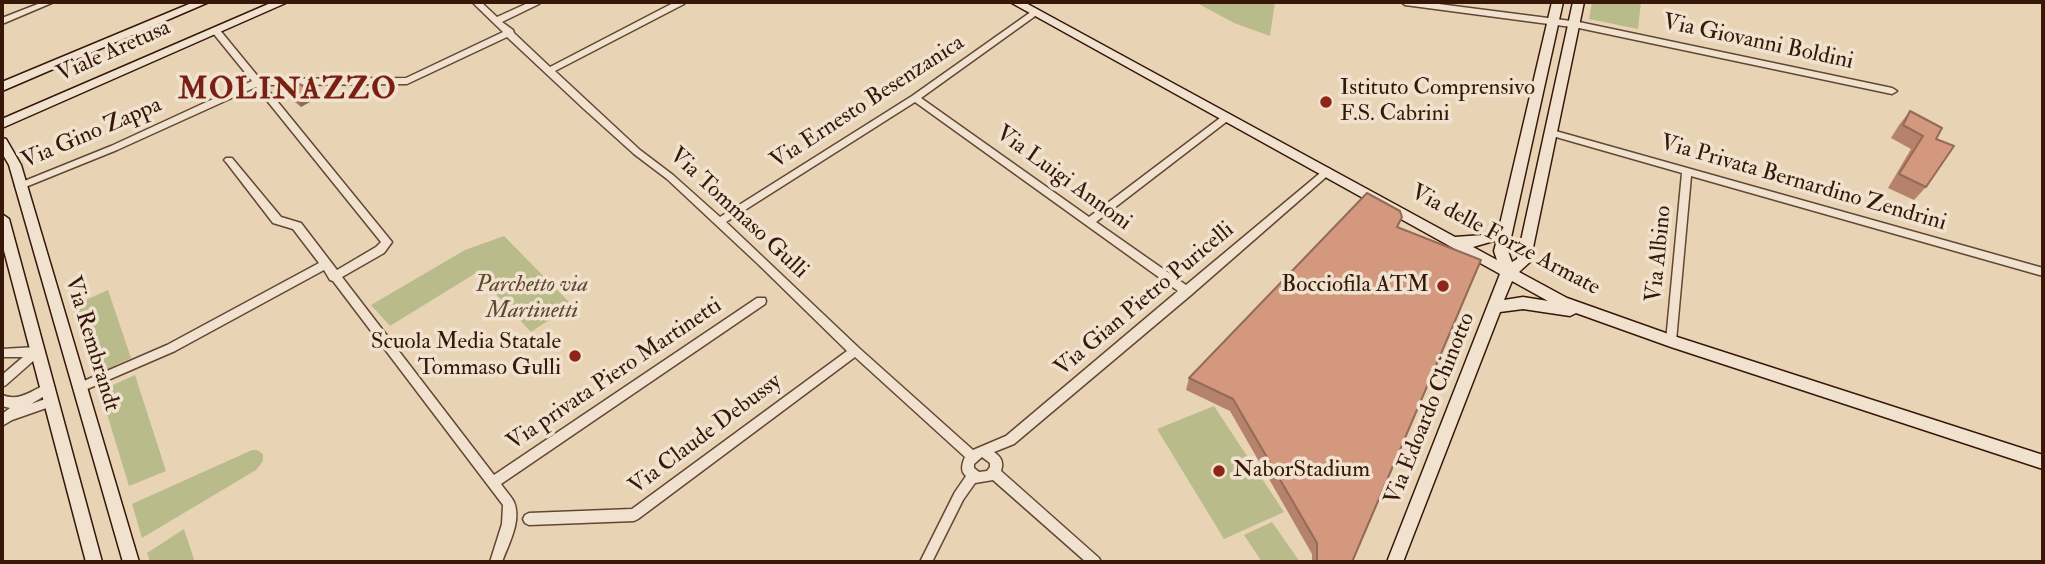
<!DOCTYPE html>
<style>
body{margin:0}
#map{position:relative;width:2045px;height:564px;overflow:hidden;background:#e9d3b5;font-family:"IM FELL Double Pica",serif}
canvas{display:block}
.frame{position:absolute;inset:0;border:4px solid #361708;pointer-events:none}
</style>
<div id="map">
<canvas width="2045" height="564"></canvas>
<div class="frame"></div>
</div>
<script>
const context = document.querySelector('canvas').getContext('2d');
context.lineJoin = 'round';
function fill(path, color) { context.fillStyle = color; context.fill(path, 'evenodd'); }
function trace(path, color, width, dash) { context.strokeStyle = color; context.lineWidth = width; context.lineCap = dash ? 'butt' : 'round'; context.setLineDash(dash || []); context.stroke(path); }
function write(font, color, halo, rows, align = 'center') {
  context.font = font + ' "IM FELL Double Pica",serif'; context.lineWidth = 7; context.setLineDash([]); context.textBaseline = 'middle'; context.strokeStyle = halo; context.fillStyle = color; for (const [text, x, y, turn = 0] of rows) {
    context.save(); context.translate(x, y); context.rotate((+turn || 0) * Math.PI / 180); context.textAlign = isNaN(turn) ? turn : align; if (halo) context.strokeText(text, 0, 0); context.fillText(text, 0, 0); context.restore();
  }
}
const green = new Path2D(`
 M1195,2H1275L1270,36L1234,23Z
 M1592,2H1641L1638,29L1589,19Z
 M504,236L572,305L531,332L476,273L390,326L371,305L465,250Z
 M108,290L131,358L93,376L72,306Z
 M135,375L166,471L129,486L100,391Z
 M1214,406L1284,512L1224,539L1157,429Z
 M252,450H257L263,454V461L256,470L142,538L132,504Z
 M1272,522L1300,562H1262L1244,535Z
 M184,529L195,562H150L147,553Z`);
const street = new Path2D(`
 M43,2H54L2,24V18Z
 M472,2H481L497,17L530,2H540L539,4L502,22L513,30L514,33L550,67L675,2H685L684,4L555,71L640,150L673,175L720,217L912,96L1035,9L1038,10V14L921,98L1089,217L1224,115H1230L1232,117L1230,119L1096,222L1186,285L1325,169L1328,168L1333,171L1191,295L1014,444L994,452C1001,457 1004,462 1001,471L1099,558L1101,562H1086L993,480L975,483L963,500L932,562H920L955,492L966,476C960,471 962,464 965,457L855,357L638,519L634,521L529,525L525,523L523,519L525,515L529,513L632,509L847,351L759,265L667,179L634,154L584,109L507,37L407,84L264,85L392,242L384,253L342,277L494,475L757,298H765L766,301L765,304L501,484C505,490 511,496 514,502C522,521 508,545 502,562H490L502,524L503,505L333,281L330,280L324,270L175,351L85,390L81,392L77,390L75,387L77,384L167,345L319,263L293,229L273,223L226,162L224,160L226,158H232L281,217L301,223L337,270L376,247L381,242L256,87L117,150L23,188H17L15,186L17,184L111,146L252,81L213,33V29H219L260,79L406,78L503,32ZM915,102L1178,291L1006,436L973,450L859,348L726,222ZM982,457L990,463V467L987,471L979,472L974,468V464Z
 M1401,2H1423L1579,22L1892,88L1897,91L1892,94L1579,28L1405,5Z
 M1552,130L2043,268V276L1691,176L1676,341L1675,344H1667L1666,341L1682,173L1549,135L1547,133Z
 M36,347L40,349L42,352L40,355L6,385L2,387V375L23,357H2V349Z
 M47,384L51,386L53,389L51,392L31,404L51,397L55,399L57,402L55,405L12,420L2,426V414L10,408L2,406V395C19,402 31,391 47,384Z`);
const secondary = new Path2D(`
 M194,2H209L2,91V82Z
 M273,2H288L2,128V119Z
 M1010,2H1024L1455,237L1483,235L1500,224L1552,2H1563L1508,251L1512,262L1517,259L1573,2H1584L1530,262L1519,272L1567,298L1674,336L2043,455V469L1671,347L1576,313L1570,316L1523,309L1500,312L1403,562H1387L1500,274ZM1497,240L1494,251L1497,260L1473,247ZM1512,281L1548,301L1523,297L1504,300Z
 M2,138L6,139L21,165L139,562H123L9,165L2,153Z
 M2,214L9,219L102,562H86L2,243Z`);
const wall = new Path2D(`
 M287,92H310L315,99L301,107L291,99Z
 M1910,111L1936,139L1926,187L1914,200L1888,188L1911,149L1891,138L1899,125Z
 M1398,228L1352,562H1312V554L1230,411L1186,390L1189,378Z`);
const shadedWall = new Path2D(`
 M310,92L315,99L301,107L297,100Z`);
const building = new Path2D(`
 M300,84L310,92L297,100L287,92Z
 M1910,111L1942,128L1936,139L1954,146L1926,187L1899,174L1923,136L1903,125Z
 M1367,193L1400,211L1402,217L1397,227L1481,260L1352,562H1317V543L1233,399L1189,378Z`);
const markers = [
 [1326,102,7,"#8f2418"],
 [1443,286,7,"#8f2418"],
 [575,356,7,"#8f2418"],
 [1219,471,7,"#8f2418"]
];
const streetNames = [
 ["Via Giovanni Boldini",1758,43,12],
 ["Viale Aretusa",114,52,-24],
 ["Via Ernesto Besenzanica",868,103,-33],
 ["Via Gino Zappa",92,134,-23],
 ["Via Luigi Annoni",1063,179,36],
 ["Via Privata Bernardino Zendrini",1803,184,16],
 ["Via Tommaso Gulli",738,214,43],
 ["Via delle Forze Armate",1505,241,28],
 ["Via Albino",1660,254,-84],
 ["Via Gian Pietro Puricelli",1145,300,-40],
 ["Via Rembrandt",91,344,73],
 ["Via privata Piero Martinetti",615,375,-34],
 ["Via Edoardo Chinotto",1431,409,-68],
 ["Via Claude Debussy",706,435,-37]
];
const poiNames = [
 ["Istituto Comprensivo",1340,89],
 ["F.S. Cabrini",1340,115],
 ["Bocciofila ATM",1429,286,"right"],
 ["Scuola Media Statale",561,343,"right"],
 ["Tommaso Gulli",561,369,"right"],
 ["NaborStadium",1233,471]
];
const parkNames = [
 ["Parchetto via",532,286],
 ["Martinetti",532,312]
];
const districtNames = [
 ["MOLINAZZO",288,92]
];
fill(green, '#babb8b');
trace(street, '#634633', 3);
trace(secondary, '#361708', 3);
fill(street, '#f1e2cf');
fill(secondary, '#f1e2cf');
fill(wall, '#b5836c');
fill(shadedWall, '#946a58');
fill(building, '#d3987d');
trace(building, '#946a58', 2);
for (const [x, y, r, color] of markers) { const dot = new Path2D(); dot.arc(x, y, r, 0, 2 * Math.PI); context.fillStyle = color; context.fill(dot); trace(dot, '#f1e2cf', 2.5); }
write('23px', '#361708', '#f1e2cf', streetNames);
write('23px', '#361708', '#f1e2cf', poiNames, 'left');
write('italic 23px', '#5e482f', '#f1e2cf', parkNames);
context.letterSpacing = '2px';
write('bold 30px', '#7a1f14', '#f1e2cf', districtNames);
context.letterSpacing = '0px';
</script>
